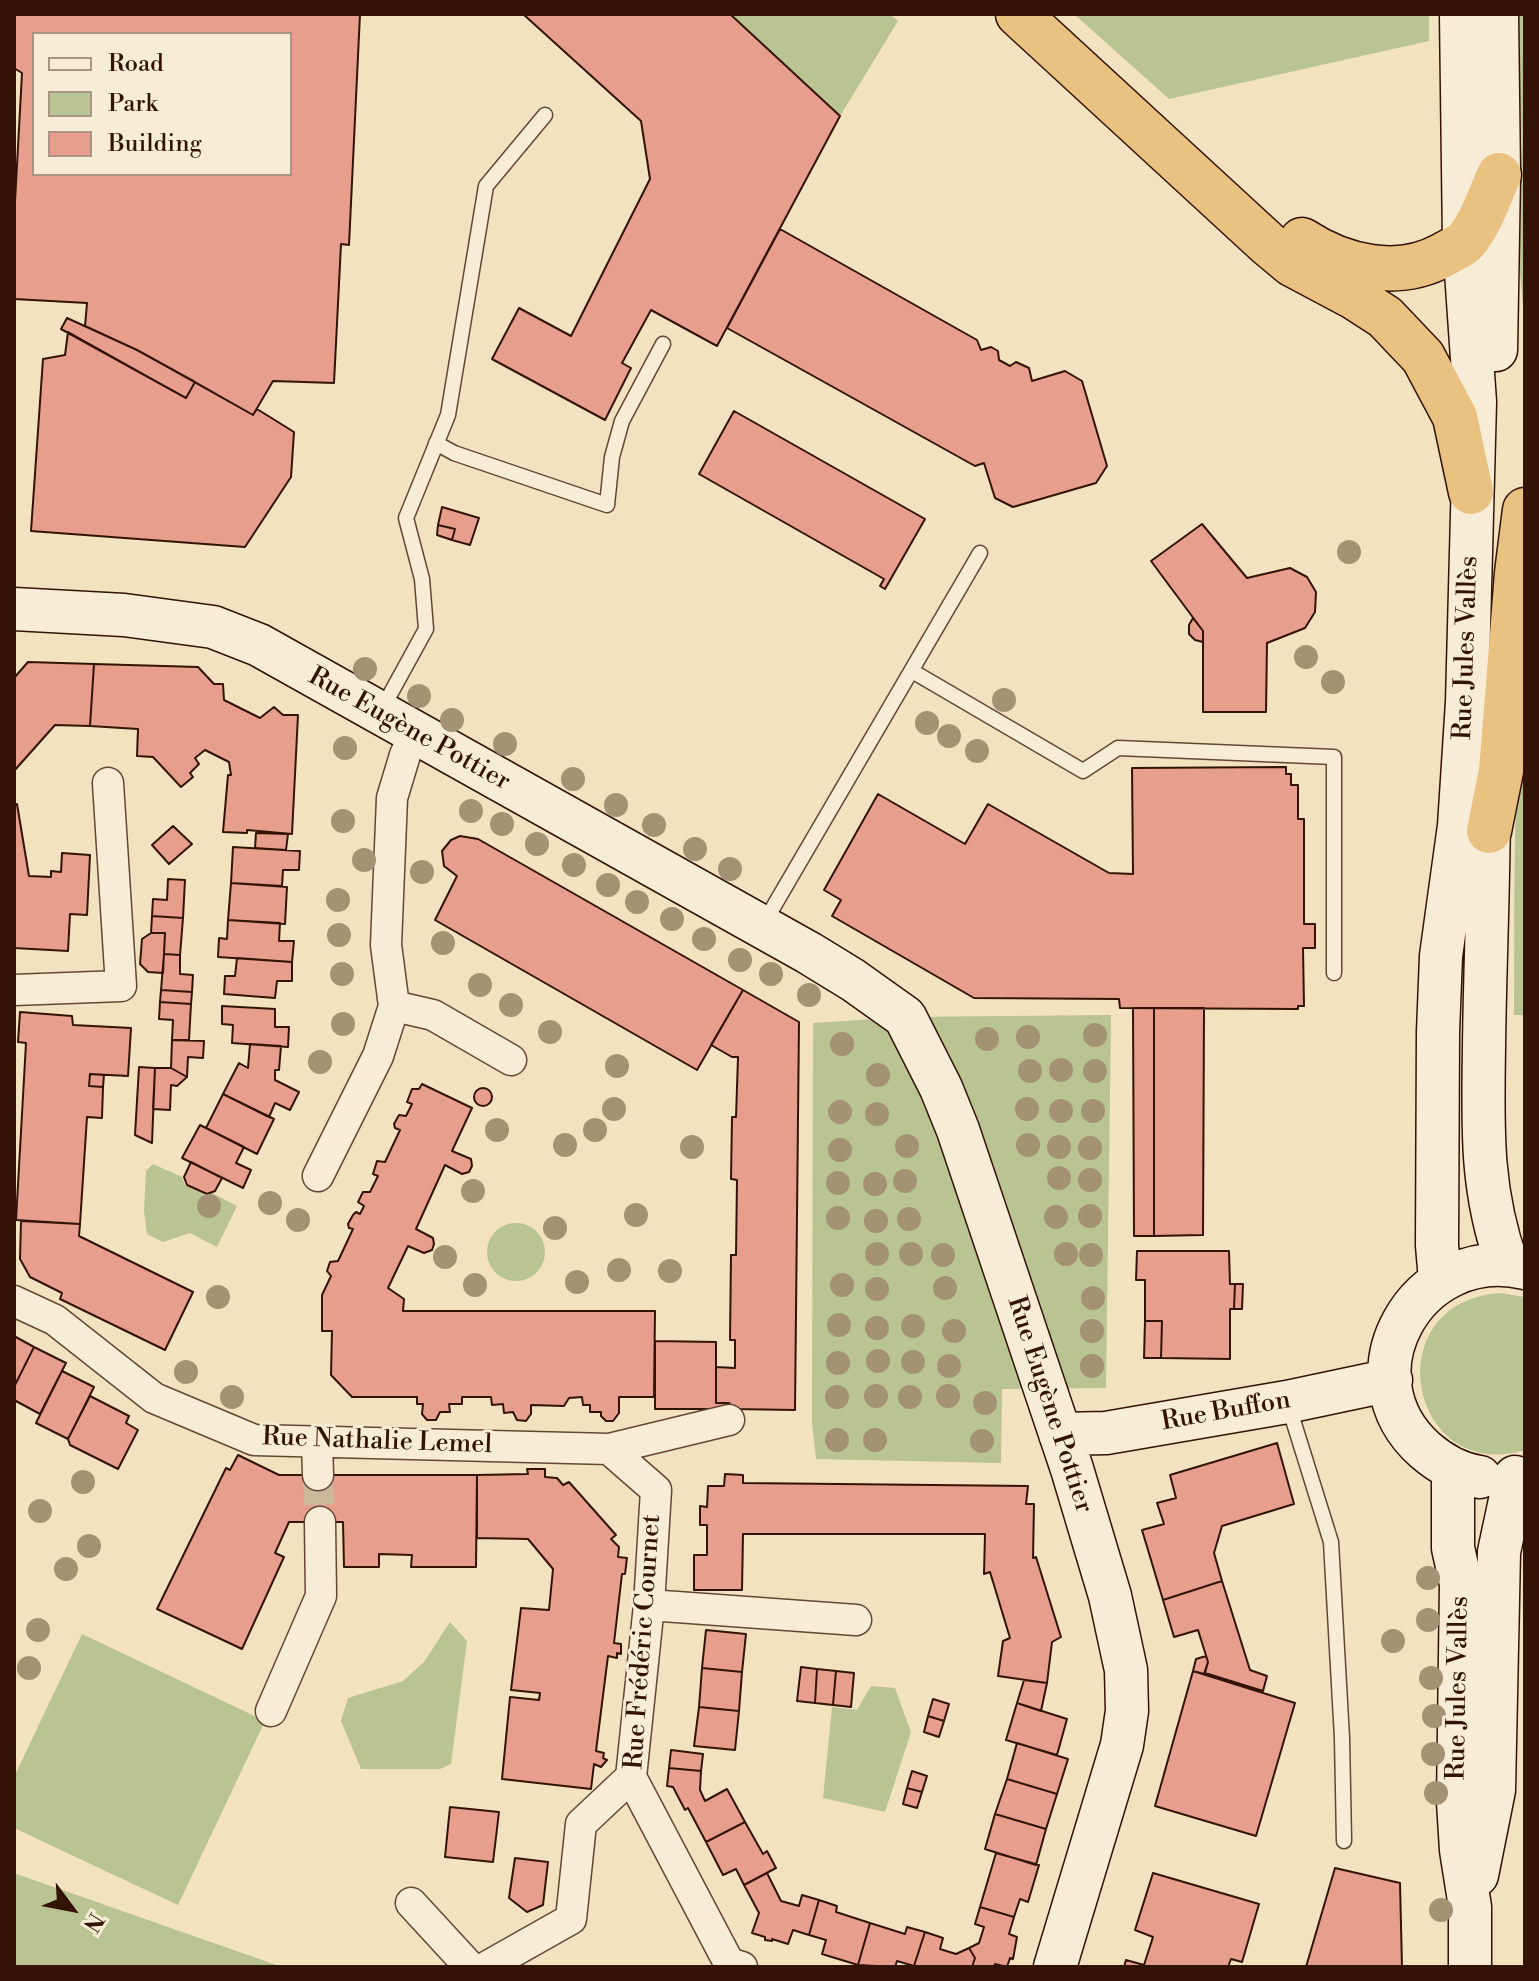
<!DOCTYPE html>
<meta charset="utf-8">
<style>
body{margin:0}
#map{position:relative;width:1539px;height:1981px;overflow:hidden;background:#f2e2c0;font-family:"Libre Bodoni",serif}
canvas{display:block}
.frame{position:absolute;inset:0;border:16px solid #331305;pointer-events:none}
.legend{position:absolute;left:32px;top:32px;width:260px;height:144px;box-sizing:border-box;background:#f7ecd6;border:2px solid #a99582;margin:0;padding:10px 14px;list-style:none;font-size:24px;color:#331305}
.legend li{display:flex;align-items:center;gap:16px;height:40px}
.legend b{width:40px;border:2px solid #a99582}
.north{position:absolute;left:32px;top:1869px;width:80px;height:80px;-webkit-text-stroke:6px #f7ecd6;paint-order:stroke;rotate:122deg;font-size:22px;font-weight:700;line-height:32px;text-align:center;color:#331305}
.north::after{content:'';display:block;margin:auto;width:28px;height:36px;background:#331305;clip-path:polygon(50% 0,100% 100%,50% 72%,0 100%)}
</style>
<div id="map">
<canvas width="1539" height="1981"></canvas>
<div class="frame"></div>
<ul class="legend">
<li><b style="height:10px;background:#f7ecd6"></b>Road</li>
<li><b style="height:22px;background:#bac392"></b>Park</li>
<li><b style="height:22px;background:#e79e8c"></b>Building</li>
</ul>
<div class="north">N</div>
</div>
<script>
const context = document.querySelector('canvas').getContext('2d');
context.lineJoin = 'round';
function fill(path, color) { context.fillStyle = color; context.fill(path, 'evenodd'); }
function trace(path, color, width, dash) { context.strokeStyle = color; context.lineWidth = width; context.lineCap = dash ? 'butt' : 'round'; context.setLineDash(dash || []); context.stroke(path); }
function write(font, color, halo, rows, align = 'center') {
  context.font = font + ' "Libre Bodoni",serif'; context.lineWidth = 6; context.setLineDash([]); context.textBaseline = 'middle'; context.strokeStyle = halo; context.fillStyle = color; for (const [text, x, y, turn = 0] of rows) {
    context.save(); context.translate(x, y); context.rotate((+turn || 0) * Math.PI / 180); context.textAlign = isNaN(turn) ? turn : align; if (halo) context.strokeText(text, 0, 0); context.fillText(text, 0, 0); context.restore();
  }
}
const green = new Path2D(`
 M730,14H890L898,21L840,116Z
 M1074,14H1429V41L1169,99Z
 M1516,14H1525V330L1516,225L1522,144Z
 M1525,679V1015H1514C1515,904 1512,790 1525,679Z
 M1111,1015L1106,1388L1002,1389L1001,1463L816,1459L812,1422L813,1023L905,1017Z
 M153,1164L182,1177L185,1185L205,1195L212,1193L237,1206L217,1247L190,1233L163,1242L147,1234L144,1211L146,1171Z
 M487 1252a29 29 0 1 1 58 0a29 29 0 1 1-58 0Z
 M1501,1293L1525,1297V1450C1408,1485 1374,1301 1501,1293Z
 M450,1622L467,1641L451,1764L440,1769H361L341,1721L348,1698L403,1681L424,1662Z
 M82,1634L265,1721L178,1905L14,1828V1777Z
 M871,1686L895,1688L911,1732L885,1812L823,1798L832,1707L857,1710Z
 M14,1873L282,1967H14Z`);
const building = new Path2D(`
 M14,14H360L349,245L341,244L334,383L273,381L253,415L137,350L85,326L87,303L14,299V220L22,73L14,68ZM34,34H290V174H34Z
 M523,14H730L840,116L717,346L651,310L622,363L631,368L605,420L492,359L519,308L571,336L650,179L641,121Z
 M780,229L977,340L981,350L991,347L998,351L999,360L1010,366L1016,362L1029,368L1032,381L1065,371L1082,381L1107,466L1096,483L1013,507L995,498L984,463L975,466L727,328Z
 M67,318L137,350L195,382L186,398L61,329Z
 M68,332L186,398L195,382L253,415L257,409L294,432L291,477L245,547L31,531L43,359L65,355Z
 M734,411L925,519L885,589L880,586L884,579L699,474Z
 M442,507L479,518L470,545L452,540L455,529L438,525Z
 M1202,524L1247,578L1290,568L1307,577L1316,592L1315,612L1305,628L1267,643L1266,712H1203V631L1151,561Z
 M438,525L455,529L452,540L437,535Z
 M1193,618L1203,631V642L1195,640L1189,634V625Z
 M28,662L94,664L90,726L55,725L14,771V678Z
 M94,664L198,667L214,684H223L224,700L260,718L274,707L283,715H298L292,834L247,830V833L223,832L228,775H231L229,762L205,750L195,758L199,764L190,773L193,777L181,787L153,757L137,756L138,729L90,726Z
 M1286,767V774H1291V785H1298V819H1304V924H1315V948H1303L1304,1006H1298V1009L1120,1008L1119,999L974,998L832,916L841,900L824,890L878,794L965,844L988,804L1109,873L1133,874L1132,768Z
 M17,804L29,876L51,877V871L61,872L62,853L90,855L87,915L70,914L68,951L14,948V805Z
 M173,826L192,844L169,864L152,845Z
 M256,833L288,834L286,850L255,848Z
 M460,836L478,839L743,990L697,1070L435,920L457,876L444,866L442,851L451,840Z
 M233,847L300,851L299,870H283L282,886L231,883Z
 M168,879L185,880L183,918L152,916L153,899L167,900Z
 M231,883L287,887L285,924L228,920Z
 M152,916L183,918L180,955L164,954L165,933H151Z
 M228,920L280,923L279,941H294L292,962L218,957L219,938L227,939Z
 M151,933H165L163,973L148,972L140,964L142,939Z
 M164,954L180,955V974L193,975L192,992L161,990Z
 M237,958L292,962V981H277L275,998L224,994L225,976H235Z
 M161,990L192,992L191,1004L160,1002Z
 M743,990L799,1022L795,1410L734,1409L729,1403H716V1367L735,1368V1340H730L731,1255H736L737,1180L731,1179L732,1117H736L738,1057H732L711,1045Z
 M160,1002L191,1004L189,1040H172L173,1020L159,1019Z
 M222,1006L275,1009V1027H289L288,1047L232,1043L233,1025L222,1024Z
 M1133,1008H1154V1236H1134Z
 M1154,1008H1204L1203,1235L1154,1236Z
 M20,1012L72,1016L73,1025L131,1028L128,1076L90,1074L89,1086L103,1087L102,1118L87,1117L80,1224L16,1220L26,1043L18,1042Z
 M172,1040L204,1041L203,1058L188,1057L187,1077L171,1068Z
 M250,1044L281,1046L279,1070H275V1080L299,1092L290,1110L275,1103L269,1117L223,1094L239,1063L248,1068Z
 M139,1067L155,1068L152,1143L135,1135Z
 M155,1068H171L187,1077L177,1086L171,1085L170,1110L153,1109Z
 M90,1074L104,1075L103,1087L89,1086Z
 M422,1084L472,1108L452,1151L471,1159L472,1166L469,1172L462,1174L445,1165L416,1229L433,1238L434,1244L432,1250L424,1253L408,1246L388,1288L404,1299L403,1311H655L654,1397H619V1413L613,1421H606L601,1416V1412H590V1405H583L582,1397L569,1398L564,1406L531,1405V1414L526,1421L517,1420L513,1412L504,1413L503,1404L492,1405L491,1397H462V1404H449L450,1412H440L436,1420H427L422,1414L423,1404H417V1397H352L331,1375L332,1331H322V1295L331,1276L327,1271L330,1262L338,1261L353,1229L349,1228L348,1224L353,1215L356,1212L360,1214L364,1206L358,1202L363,1192H370L378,1176L373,1174L377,1161L385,1162L400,1130L395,1128L394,1124L399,1115L406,1116L412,1104L407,1102L412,1089H419Z
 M474 1097a9 9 0 1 1 18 0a9 9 0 1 1-18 0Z
 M223,1094L274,1119L257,1154L206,1128Z
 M200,1125L244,1147L236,1163L251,1170L243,1188L182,1158Z
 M191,1162L222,1178L215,1191L207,1194L187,1185L184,1177Z
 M21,1221L80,1224L79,1236L193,1292L165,1350L60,1299L62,1293L30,1277L20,1259Z
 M1137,1251H1229L1230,1284H1235L1234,1309H1230V1359L1161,1358L1162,1321H1145V1280H1136Z
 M1235,1284H1243L1242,1309H1234Z
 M1145,1321H1162L1161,1358H1144Z
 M14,1336L34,1347L14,1387Z
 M655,1341L716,1342V1403H729L734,1409H655Z
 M34,1347L66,1363L40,1414L14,1400V1387Z
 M62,1371L94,1387L68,1439L36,1423Z
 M90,1396L129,1416L126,1423L138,1430L118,1469L70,1445L68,1439Z
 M1277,1443L1294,1504L1222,1526L1214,1553L1222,1581L1163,1600L1142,1530L1164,1524L1157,1503L1176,1498L1170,1475Z
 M238,1455L279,1475H477L476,1567H411L412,1555L379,1554V1567H344L343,1522H289L275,1553L284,1557L242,1649L157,1609L226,1468L230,1470Z
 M527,1469H545V1477L557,1478L563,1485L569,1482L616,1535L611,1539L619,1547L618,1557L627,1558L625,1574H622L614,1643L621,1644V1654L617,1653V1658L608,1656L596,1751L604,1753L603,1758L607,1760L601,1767L594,1764L591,1789L502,1779L510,1697L539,1700L540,1693L511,1690L521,1608L549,1610L553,1569L528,1539L477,1538V1475L528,1474Z
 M725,1474L743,1475V1483L1028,1486L1026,1504H1034L1033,1558L1036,1557L1061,1637L1052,1642L1047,1683L998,1676L1003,1641L1010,1638L990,1572L984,1574L985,1534H743L742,1590H694V1555H707V1525H700V1506L707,1507L708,1486H724Z
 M1222,1581L1250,1670L1267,1676L1263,1691L1205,1673L1208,1662L1198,1630L1174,1637L1163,1600Z
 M706,1630L746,1634L742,1672L702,1668Z
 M1206,1656L1208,1662L1204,1674L1193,1671L1196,1659Z
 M801,1667L817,1669L815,1703L797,1701Z
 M702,1668L742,1672L739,1711L699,1707Z
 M817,1669L836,1671L833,1705L815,1703Z
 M836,1671L854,1673L851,1707L833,1705Z
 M1193,1671L1295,1703L1256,1836L1155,1806Z
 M1024,1680L1047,1683L1041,1711L1017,1703Z
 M933,1699L949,1704L944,1721L928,1716Z
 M1017,1703L1067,1719L1057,1755L1006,1740Z
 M699,1707L739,1711L735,1750L694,1746Z
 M928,1716L944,1721L939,1737L924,1732Z
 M1017,1743L1068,1759L1057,1794L1007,1779Z
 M671,1750L703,1754L701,1771L669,1768Z
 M669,1768L701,1771L700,1790L705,1801L727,1789L745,1822L706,1842L688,1808L685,1810L673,1787L667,1786Z
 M912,1771L927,1776L922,1792L907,1788Z
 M1007,1779L1057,1794L1046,1829L995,1814Z
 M907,1788L922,1792L917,1808L903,1804Z
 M450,1807L499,1812L493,1862L445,1857Z
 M995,1814L1046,1829L1036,1865L985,1849Z
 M745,1822L763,1854L767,1851L776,1868L744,1885L736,1869L723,1875L706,1842Z
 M996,1853L1039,1865L1028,1902L1020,1899L1014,1917L980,1907Z
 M515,1858L548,1862L543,1905L527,1912L509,1898Z
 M1335,1868L1400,1883L1402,1967H1306Z
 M767,1873L781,1901L799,1906L802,1895L819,1900L809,1935L793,1930L788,1944L772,1939V1941L765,1940V1937L752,1933L759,1913L744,1885Z
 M1153,1873L1259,1904L1242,1962L1231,1959L1228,1967H1124L1126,1960L1144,1965L1153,1937L1135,1930Z
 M819,1900L837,1906L836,1912L870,1923L858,1965L822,1954L826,1940L809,1935Z
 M980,1907L1014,1917L1009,1934L1017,1937L1013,1959L1010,1958L1007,1967L995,1964L994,1967H972L975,1958L969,1948L979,1943L984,1927L975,1924Z
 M870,1923L905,1934L907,1927L925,1932L914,1966L897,1961L895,1967L858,1965Z
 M925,1932L943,1938L940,1949L956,1954L969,1948L975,1958L972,1967L914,1966Z`);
const streetTunnel = new Path2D(`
 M318,1475L320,1522`);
const lane = new Path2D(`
 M436,443L454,453L607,505L612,457L622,421L663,344
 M912,671L1083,771L1118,748L1334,757V973
 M381,711L426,629L422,579L406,518L448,415L486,186L545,115
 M764,923L980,553
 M1288,1404L1331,1542L1342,1738L1344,1841`);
const street = new Path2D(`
 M14,990L121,986L108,783
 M394,1006L433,1015L511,1060
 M318,1176L378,1056L394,1006L386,945L392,798L405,755L415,733
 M14,1301L55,1320L154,1398L254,1440L609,1449L729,1420
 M317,1442L318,1475
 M609,1449L656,1490L649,1605L631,1777L729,1963L742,1967
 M649,1605L856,1620
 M271,1711L321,1596L320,1522
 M411,1903L470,1967
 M486,1967L571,1919L581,1824L631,1777`);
const secondary = new Path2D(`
 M1496,350L1499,175L1497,14
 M14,609L124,615L213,627L259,645L809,953L853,980L905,1017L941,1088L958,1130L1072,1469L1110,1596L1126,1670L1127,1711L1122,1745L1055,1967
 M1489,796C1489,880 1485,963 1484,1047C1483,1125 1480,1189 1507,1264
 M1440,1280L1437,1245L1438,1032L1441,956L1459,826L1467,702L1475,402L1464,243L1461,14
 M1060,1434L1106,1433L1287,1402L1391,1380
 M1453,1469V1548L1461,1584L1458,1802L1461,1850L1470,1907V1967
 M1480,1477C1459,1474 1440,1463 1425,1450C1342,1376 1416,1243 1525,1268
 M1477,1875L1494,1790L1499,1552L1515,1477`);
const highway = new Path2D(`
 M1018,14L1268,244L1292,264L1354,297L1385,317L1423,357L1455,417L1471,492
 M1302,240C1343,267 1398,280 1443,255C1450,251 1459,247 1465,242C1481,224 1489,197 1499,175
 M1489,831L1501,771L1517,573L1525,510`);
const trees = [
 [1349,552],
 [1306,657],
 [365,669],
 [1333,682],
 [419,696],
 [1004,700],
 [452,720],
 [927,723],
 [949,736],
 [505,744],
 [345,748],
 [977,751],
 [573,779],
 [616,805],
 [471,811],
 [343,821],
 [502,824],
 [654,825],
 [537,844],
 [695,849],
 [364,860],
 [574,865],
 [730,869],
 [422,872],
 [608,885],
 [338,900],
 [637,902],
 [672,919],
 [339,935],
 [704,939],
 [443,943],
 [740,960],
 [342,974],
 [771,974],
 [480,985],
 [809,995],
 [511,1005],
 [343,1024],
 [550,1032],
 [1095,1035],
 [1028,1037],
 [987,1039],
 [842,1044],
 [320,1062],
 [617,1066],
 [1061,1070],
 [1030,1071],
 [1095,1071],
 [878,1075],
 [614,1109],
 [1027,1109],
 [1061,1111],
 [1093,1111],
 [840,1112],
 [877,1114],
 [497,1130],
 [595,1130],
 [565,1145],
 [1028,1145],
 [907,1146],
 [692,1147],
 [1059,1147],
 [1090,1148],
 [840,1150],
 [1059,1178],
 [1090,1180],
 [905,1181],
 [838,1183],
 [875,1184],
 [473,1191],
 [270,1203],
 [209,1206],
 [636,1215],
 [1090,1216],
 [1056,1217],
 [838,1218],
 [909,1219],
 [298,1220],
 [876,1221],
 [555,1228],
 [877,1254],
 [911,1254],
 [1066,1254],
 [943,1255],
 [1091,1255],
 [445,1257],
 [619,1270],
 [670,1271],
 [577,1282],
 [475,1285],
 [842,1285],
 [945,1288],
 [877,1289],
 [218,1297],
 [1093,1298],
 [839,1325],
 [913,1326],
 [877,1328],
 [954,1331],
 [1092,1331],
 [878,1361],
 [913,1362],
 [838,1363],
 [949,1366],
 [1092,1366],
 [186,1372],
 [876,1396],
 [948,1396],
 [232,1397],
 [837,1397],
 [910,1397],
 [985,1403],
 [837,1440],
 [875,1440],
 [982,1441],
 [83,1482],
 [40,1511],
 [89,1546],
 [66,1569],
 [1428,1578],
 [1428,1620],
 [38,1630],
 [1393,1641],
 [29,1668],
 [1431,1678],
 [1434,1716],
 [1433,1754],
 [1436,1793],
 [1441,1910]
];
const streetNames = [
 ["Rue Jules Vallès",1467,648,-88],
 ["Rue Eugène Pottier",409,730,29],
 ["Rue Eugène Pottier",1049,1405,72],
 ["Rue Buffon",1226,1412,-10],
 ["Rue Nathalie Lemel",377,1442,2],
 ["Rue Frédéric Cournet",644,1642,-86],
 ["Rue Jules Vallès",1459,1688,-89]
];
fill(green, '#bac392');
fill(building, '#e79e8c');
trace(building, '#331305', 2);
trace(streetTunnel, '#ccb99b', 30, [30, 15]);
trace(lane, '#634734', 17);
trace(street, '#634734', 33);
trace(secondary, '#331305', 45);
trace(highway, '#331305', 47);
trace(lane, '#f7ecd6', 14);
trace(street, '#f7ecd6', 30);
trace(secondary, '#f7ecd6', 42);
trace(highway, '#e9c180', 44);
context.fillStyle = '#a39274';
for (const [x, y] of trees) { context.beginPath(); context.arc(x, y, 12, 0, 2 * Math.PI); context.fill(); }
write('26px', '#331305', '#f7ecd6', streetNames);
</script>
